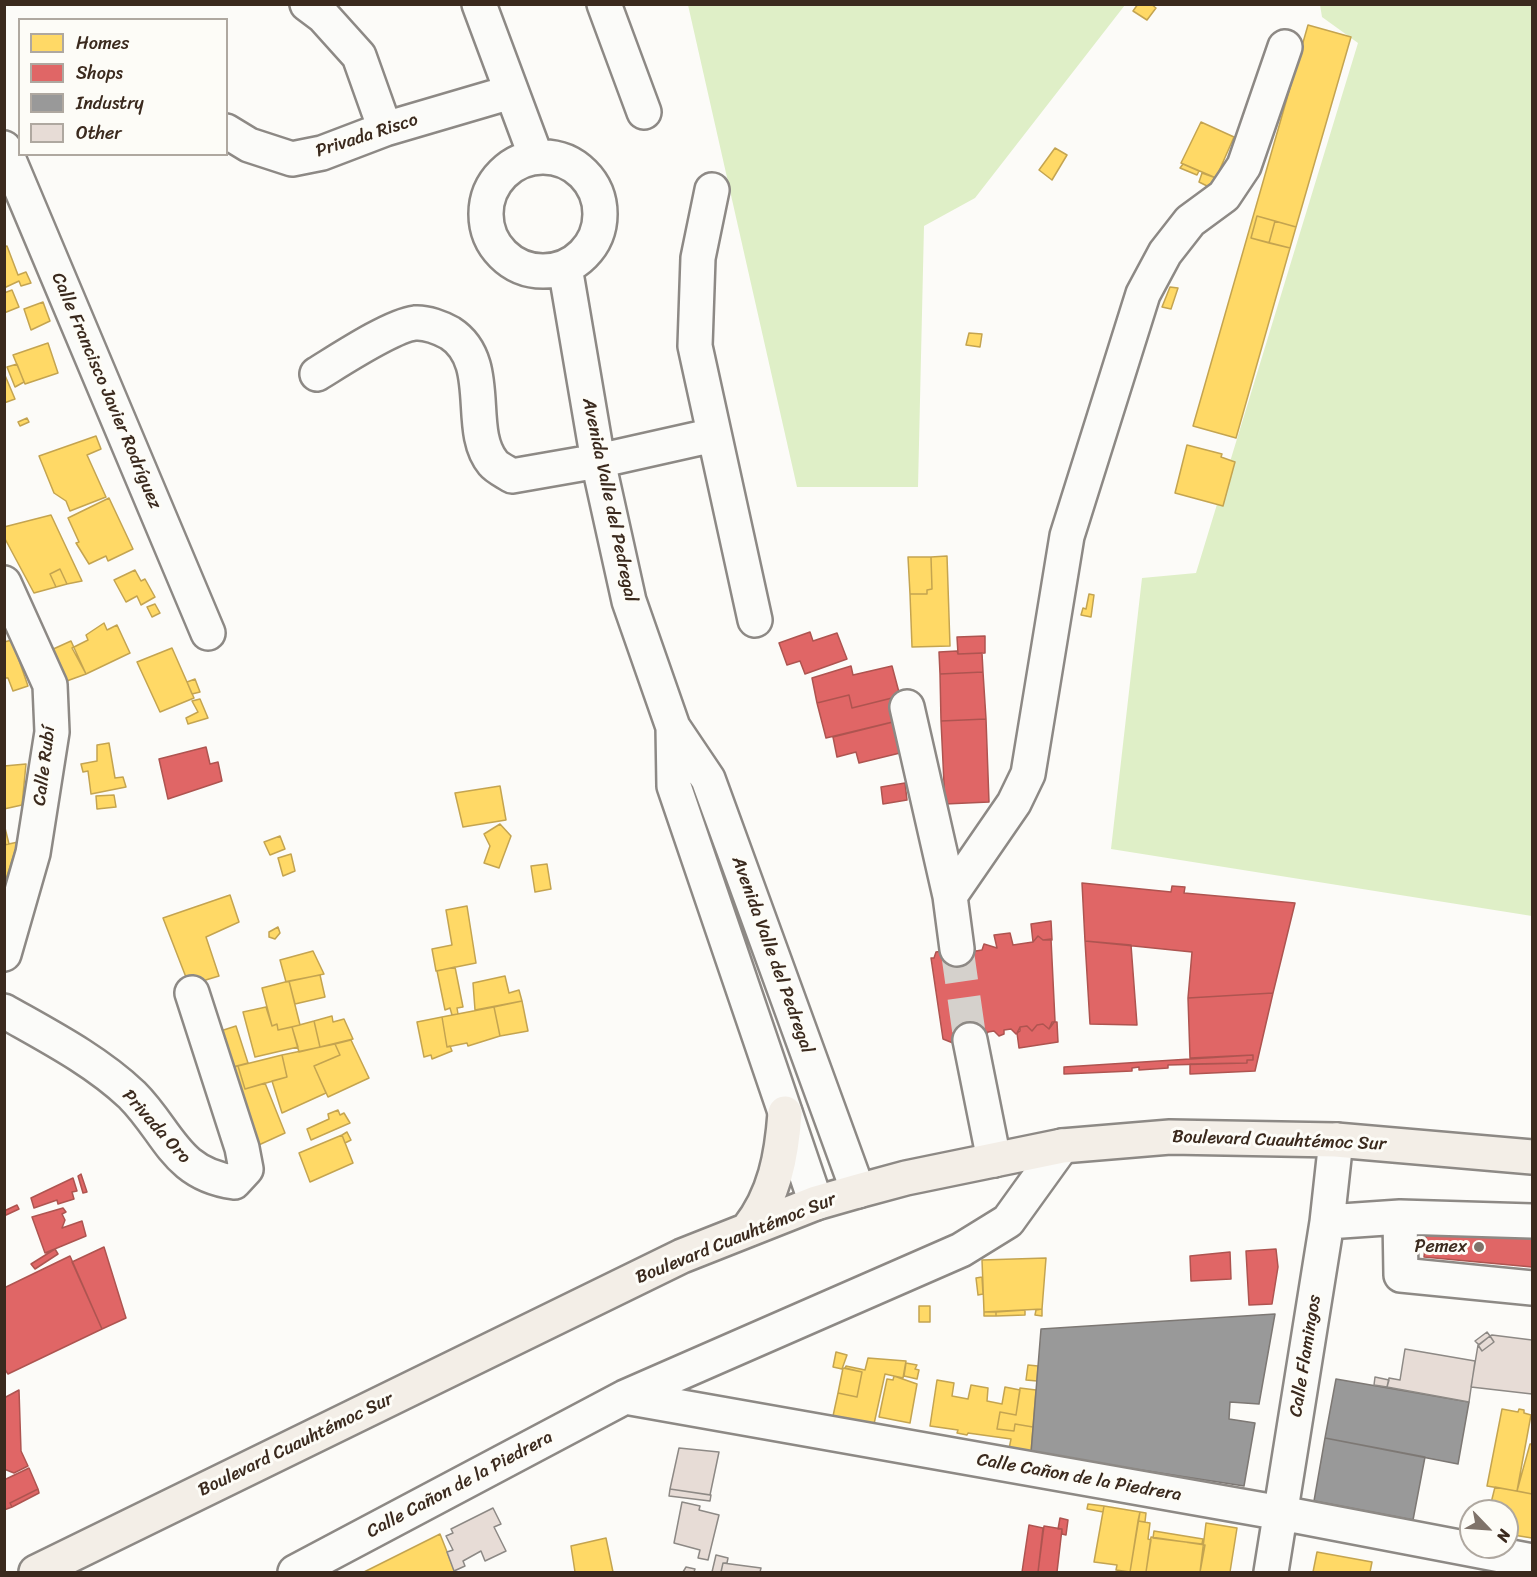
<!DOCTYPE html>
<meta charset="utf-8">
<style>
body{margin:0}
#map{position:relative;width:1537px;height:1577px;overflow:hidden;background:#fcfbf8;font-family:Sriracha,sans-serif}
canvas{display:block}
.frame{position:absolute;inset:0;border:6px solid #3b2a1e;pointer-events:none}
.legend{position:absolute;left:18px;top:18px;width:210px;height:138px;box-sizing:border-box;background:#fdfcf7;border:2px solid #afa8a0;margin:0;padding:8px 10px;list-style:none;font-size:18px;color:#3b2a1e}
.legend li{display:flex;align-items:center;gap:12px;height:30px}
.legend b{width:30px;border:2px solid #afa8a0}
.north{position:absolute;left:1459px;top:1499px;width:60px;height:60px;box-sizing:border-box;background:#fdfcf7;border:2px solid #afa8a0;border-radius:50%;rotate:115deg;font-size:16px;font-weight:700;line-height:24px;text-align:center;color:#3b2a1e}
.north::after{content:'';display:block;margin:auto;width:21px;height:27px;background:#7f736a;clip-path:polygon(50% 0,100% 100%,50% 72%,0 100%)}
</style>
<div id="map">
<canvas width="1537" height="1577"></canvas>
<div class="frame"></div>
<ul class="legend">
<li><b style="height:16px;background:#ffd966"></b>Homes</li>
<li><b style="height:16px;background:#e06666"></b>Shops</li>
<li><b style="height:16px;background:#999"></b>Industry</li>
<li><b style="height:16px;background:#e7dcd6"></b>Other</li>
</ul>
<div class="north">N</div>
</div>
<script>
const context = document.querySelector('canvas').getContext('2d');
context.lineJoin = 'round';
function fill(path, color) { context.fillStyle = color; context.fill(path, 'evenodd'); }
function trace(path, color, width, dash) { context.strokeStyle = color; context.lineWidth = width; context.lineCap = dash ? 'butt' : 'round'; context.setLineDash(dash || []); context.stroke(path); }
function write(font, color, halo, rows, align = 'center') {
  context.font = font + ' Sriracha,sans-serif'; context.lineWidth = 6; context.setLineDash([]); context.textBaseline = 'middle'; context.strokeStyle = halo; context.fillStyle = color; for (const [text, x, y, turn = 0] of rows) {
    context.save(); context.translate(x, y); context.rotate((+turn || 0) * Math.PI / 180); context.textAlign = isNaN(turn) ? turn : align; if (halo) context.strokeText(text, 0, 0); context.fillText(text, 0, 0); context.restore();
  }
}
const green = new Path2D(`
 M688,5H1125L975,198L924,226L918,487H797Z
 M1320,5H1532V916L1111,849L1142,578L1196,573L1358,43L1322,17Z`);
const homes = new Path2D(`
 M1138,4H1151L1156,8L1147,20L1133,11Z
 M1308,25L1351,37L1296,227L1257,216L1251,238L1290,248L1236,438L1193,426Z
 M1201,122L1234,137L1216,178L1181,163Z
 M1055,148L1067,155L1052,180L1039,170Z
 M1223,163L1231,167L1213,189L1199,182L1202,173L1216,178Z
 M1183,164L1199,171L1197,175L1180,168Z
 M1257,216L1275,221L1269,243L1251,238Z
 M1275,221L1296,227L1290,248L1269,243Z
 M7,246L18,275L26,272L31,283L21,286L19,281L4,288V247Z
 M1170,287L1178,288L1171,309L1162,307Z
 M12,290L19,307L4,313V293Z
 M43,302L50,321L31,330L24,309Z
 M969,333L982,334L980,347L966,345Z
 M48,343L58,373L25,384L13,355Z
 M17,364L24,382L15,387L7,367Z
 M4,373L15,399L4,403Z
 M27,418L29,422L20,426L18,422Z
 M96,436L101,449L87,455L106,497L70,511L66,501L54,493L39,456Z
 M1187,445L1222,454L1221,457L1235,462L1223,506L1175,493Z
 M109,498L133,549L108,561L106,556L89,564L76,543L79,542L68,518Z
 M51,515L82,581L67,584L60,569L50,574L56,587L34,593L4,537V527Z
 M947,556L950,646L912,647L910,594H927V590L932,589L931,557Z
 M908,557H931L932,589L927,590V594H910Z
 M60,569L67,584L56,587L50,574Z
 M135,570L141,581L145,579L155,597L141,605L137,596L126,602L114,580Z
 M1089,594L1094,595L1091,617L1081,615L1083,608L1086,609Z
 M155,604L160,613L152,617L147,607Z
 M104,623L107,630L117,625L130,653L86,674L72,648L88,640L86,635Z
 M12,640L28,686L13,691L8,678H4V642Z
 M71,641L86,674L64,682L51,650Z
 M172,648L194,698L160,712L137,662Z
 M195,679L200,692L192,694L187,682Z
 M200,699L208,718L188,724L186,718L198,712L192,701Z
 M109,743L115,778L123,777L126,787L91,794L88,771L83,772L81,764L97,761V745Z
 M26,764L22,805L4,809V766Z
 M500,786L506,820L463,827L455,793Z
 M114,795L116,807L97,809L96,796Z
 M4,824L9,844L4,845Z
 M500,824L511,836L499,868L484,863L490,846L484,834Z
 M280,836L285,849L270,855L264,842Z
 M18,842L4,885V845Z
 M291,854L295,871L283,876L278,858Z
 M547,864L551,889L535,892L531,866Z
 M230,895L239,922L206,937L219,976L189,985L163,918Z
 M467,906L476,963L436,971L432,949L452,945L446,910Z
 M278,927L280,933L275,939L269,937V932Z
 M313,951L324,974L286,982L280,960Z
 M455,967L463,1007L457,1008L458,1014L452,1015L450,1008L445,1010L437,971Z
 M320,975L325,997L295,1004L289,981Z
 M505,976L509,993L519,990L522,1001L475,1010L473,983Z
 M289,981L300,1025L278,1030L277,1024L272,1026L262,988Z
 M522,1001L528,1031L500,1036L494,1007Z
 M266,1007L272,1026L277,1024L278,1030L292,1027L298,1047L255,1057L243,1012Z
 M494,1007L500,1036L468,1046L467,1043L447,1047L442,1017Z
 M332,1016L333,1022L344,1019L353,1039L320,1047L314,1021Z
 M442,1017L447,1047L450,1046L452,1051L432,1059L431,1055L424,1057L417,1022Z
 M314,1021L320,1047L299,1052L292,1027Z
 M236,1026L248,1063L221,1070L208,1035Z
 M351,1040L369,1078L328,1097L314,1066L340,1055L335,1044Z
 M335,1044L340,1055L314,1066L326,1093L282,1113L272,1081L287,1077L282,1055Z
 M282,1055L287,1077L245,1089L238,1066Z
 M238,1066L245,1089L265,1083L285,1133L250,1149L221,1070Z
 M338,1110L340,1115L344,1113L350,1123L311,1140L307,1129L329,1119L328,1114Z
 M347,1132L351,1140L345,1143L342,1135Z
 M342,1135L353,1163L310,1182L299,1153Z
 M1046,1258L1042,1309L984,1312L982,1260Z
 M982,1277L983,1294L978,1295L976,1278Z
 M919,1306H930V1322H919Z
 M1042,1309V1316L1035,1315L1036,1310Z
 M1025,1310V1315L996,1316V1312Z
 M984,1312H996V1316H984Z
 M836,1352L847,1355L842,1369L833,1367Z
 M868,1358L906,1361L903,1378L885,1374L874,1424L833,1416L838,1393L857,1397L862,1372L845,1368L846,1366L865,1370Z
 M906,1363L917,1365L915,1369L919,1370L917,1379L904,1376Z
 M1028,1365L1038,1366L1037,1381L1026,1380Z
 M843,1368L862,1372L857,1397L838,1393Z
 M894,1376L917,1384L910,1423L879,1417L887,1379L893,1380Z
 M937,1380L954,1383L952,1396L968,1399L971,1385L988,1388L987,1401L1002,1404L1005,1387L1020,1390L1016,1415L1000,1412L997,1429L1014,1431L1015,1424L1033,1427L1031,1453L1009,1449L1011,1439L968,1433L967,1435L957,1433L958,1430L930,1426Z
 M1020,1388L1036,1390L1033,1427L1015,1424L1014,1431L997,1429L1000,1412L1016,1415Z
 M1502,1409L1518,1412L1519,1409L1524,1410V1413L1531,1415L1517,1491L1487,1486Z
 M1530,1444H1532V1494L1517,1491Z
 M1495,1487L1532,1494V1538L1507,1534V1511H1489Z
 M1088,1504L1104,1506L1103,1512L1087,1509Z
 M1104,1506L1140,1512L1130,1572L1116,1570L1117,1565L1094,1562Z
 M1140,1512L1146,1513L1145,1522L1138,1521Z
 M1138,1521L1150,1523L1148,1539L1151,1540L1146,1572H1130Z
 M1206,1523L1237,1528L1230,1572H1200Z
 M1154,1531L1203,1539L1202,1544L1153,1538Z
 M440,1534L455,1572H364Z
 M1151,1537L1205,1545L1200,1572H1146Z
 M606,1538L613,1572H575L571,1546Z
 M1317,1552L1372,1562L1370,1572H1313Z`);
const shops = new Path2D(`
 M810,632L813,641L837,633L847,659L805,674L800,661L787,665L779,643Z
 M985,636V653L958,654L957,637Z
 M957,651L958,654L982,653L983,672L940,674L939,652Z
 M851,666L853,675L892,666L900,696L852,708L849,695L817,703L812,678Z
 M983,672L986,719L941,721L940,674Z
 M849,695L852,708L900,696L905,719L826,738L817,703Z
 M905,719L910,741L898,743L900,753L859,763L856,752L837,757L833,737Z
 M986,719L989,802L945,804L941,721Z
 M206,747L210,764L218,762L222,781L168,799L159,759Z
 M905,783L907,800L883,804L881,787Z
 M1082,883L1171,892L1172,886L1185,887L1184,893L1295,903L1273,993L1188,998L1192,952L1085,941Z
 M1051,921L1052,940H1043L1038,936L1033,942L1031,924Z
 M1010,933L1013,945L1033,942L1038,936L1043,940L1051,939L1055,1021L1049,1029L1043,1024L1037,1025L1032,1031L1027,1026L1020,1027V1031L1016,1034L1011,1029L1004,1030V1034L999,1036L994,1031L988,1032L984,1038L953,1043L943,1039L931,958H934L936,952L972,946L976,951L982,950L984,944L997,948L994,935Z
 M1085,941L1131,945L1137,1025L1090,1024Z
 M1273,993L1255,1071L1190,1074V1064L1247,1063V1060H1253V1055L1190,1058L1188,998Z
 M1052,1022H1057L1058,1042L1019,1048L1017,1033L1020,1027L1027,1026L1032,1031L1037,1025L1043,1024L1049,1029Z
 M1253,1055V1060H1247V1063L1168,1065V1068L1139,1070V1067L1132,1068V1071L1064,1074V1067Z
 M81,1174L87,1192L83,1193L78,1176Z
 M73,1178L77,1191L72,1192L74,1199L58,1204L57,1200L34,1208L31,1198Z
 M17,1205L19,1209L4,1216V1211Z
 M63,1208L66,1212L62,1214L65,1220L62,1228L82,1221L86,1236L45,1253L32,1217Z
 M1427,1226L1532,1237V1267L1424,1257Z
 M104,1247L126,1318L102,1329L72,1262Z
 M55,1249L58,1254L35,1269L31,1264Z
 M1276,1249L1278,1267L1272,1304L1249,1305L1246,1251Z
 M1230,1252L1231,1279L1191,1281L1190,1256Z
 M70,1256L102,1329L8,1374L4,1368V1288Z
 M19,1390L21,1451L28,1466L14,1473L4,1469V1398Z
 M29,1468L38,1489L10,1503L12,1507L4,1510V1480Z
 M38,1489L39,1493L12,1507L10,1503Z
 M1060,1518L1068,1520L1066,1535L1062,1534V1529H1058Z
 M1029,1525L1043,1528L1038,1572H1022Z
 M1044,1526L1062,1529L1057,1572H1038Z`);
const industry = new Path2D(`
 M1275,1314L1259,1404L1230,1402L1229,1419L1255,1423L1244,1486L1031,1453L1041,1329Z
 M1336,1379L1469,1402L1458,1464L1325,1438Z
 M1325,1438L1425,1457L1413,1520L1314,1501Z`);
const building = new Path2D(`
 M1487,1332L1490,1336L1479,1345L1475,1341Z
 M1492,1335L1532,1340V1394L1471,1387L1478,1345L1482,1351L1494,1342L1490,1336Z
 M1490,1336L1494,1342L1482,1351L1478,1345Z
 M1405,1349L1475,1361L1469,1402L1387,1387L1389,1378L1400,1380Z
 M1375,1377L1389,1380L1387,1387L1374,1385Z
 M679,1448L719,1452L710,1495L670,1489Z
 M670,1489L711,1495L710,1501L669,1496Z
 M682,1502L700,1506L699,1510L719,1515L708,1560L698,1558L700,1550L674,1543Z
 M493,1508L501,1524L494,1527L506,1551L485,1561L481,1551L463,1561L465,1566L454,1571L447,1552L453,1550L446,1536L453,1533L451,1529Z
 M716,1555L728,1558L727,1563H723L721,1572H712Z
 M723,1563L761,1568L760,1572H721Z
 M686,1567L695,1569L694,1572H683Z`);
const minorTunnel = new Path2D(`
 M957,949L970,1040`);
const minor = new Path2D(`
 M307,4L323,16L359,56L385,129
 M479,4L536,157
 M604,4L644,112
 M226,131L249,145L292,159L322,153L385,129L511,92
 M4,148L208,633
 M486 214a57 57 0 1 1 114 0a57 57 0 1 1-114 0Z
 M712,190L698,258L695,346L755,620
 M565,267L598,461L629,601L673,727L708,779L858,1191
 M317,374C340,360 391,326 415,323C426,322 441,328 450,333C495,362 465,430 493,463C497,468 506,472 512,476L598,461L714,435
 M4,583L50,685L52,732L33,853L4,954
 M907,707L950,896
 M673,727L674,786L816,1203
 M957,949L950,896L1014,803L1028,774L1067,536L1143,294L1165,253L1190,221L1224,196L1244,166L1285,47
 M4,1011C48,1036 95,1060 132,1095C169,1132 175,1174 234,1182L246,1169L242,1148L192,993
 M970,1040L994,1160
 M1400,1217L1532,1221
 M1327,1222L1400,1217L1401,1275L1532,1288
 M625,1397L1281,1513L1532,1561
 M295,1572L625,1397L961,1250L1008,1221L1062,1146
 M1271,1572L1327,1222L1336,1140`);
const major = new Path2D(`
 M748,1229C775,1195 782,1155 785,1113
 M36,1572L682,1256L816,1203L858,1191L906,1178L1062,1146L1170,1137L1336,1140L1532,1157`);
const markers = [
 [1479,1247,6,"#7f736a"]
];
const streetNames = [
 ["Privada Risco",367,136,-18],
 ["Calle Francisco Javier Rodríguez",106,391,67],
 ["Avenida Valle del Pedregal",609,500,78],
 ["Calle Rubí",45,766,-83],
 ["Avenida Valle del Pedregal",772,955,70],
 ["Privada Oro",156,1127,48],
 ["Boulevard Cuauhtémoc Sur",1279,1141,2],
 ["Boulevard Cuauhtémoc Sur",736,1239,-22],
 ["Calle Flamingos",1306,1356,-81],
 ["Boulevard Cuauhtémoc Sur",296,1445,-26],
 ["Calle Cañon de la Piedrera",1079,1478,10],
 ["Calle Cañon de la Piedrera",460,1485,-28]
];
const poiNames = [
 ["Pemex",1467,1247]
];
fill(green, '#dfefc7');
fill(homes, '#ffd966');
trace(homes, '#c4a450', 1.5);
fill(shops, '#e06666');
trace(shops, '#ae5450', 1.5);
fill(industry, '#999');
trace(industry, '#7d7874', 1.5);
fill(building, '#e7dcd6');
trace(building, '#8d8985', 1.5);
trace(minorTunnel, '#d5d1cc', 33, [33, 16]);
trace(minor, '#8d8985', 38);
trace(major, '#8d8985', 38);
trace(minor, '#fbfbf9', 33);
trace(major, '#f3eee7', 33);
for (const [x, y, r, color] of markers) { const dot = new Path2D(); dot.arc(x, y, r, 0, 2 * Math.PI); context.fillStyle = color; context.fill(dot); trace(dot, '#fdfcf7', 2); }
write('18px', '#3b2a1e', '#fdfcf7', streetNames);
write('18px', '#3b2a1e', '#fdfcf7', poiNames, 'right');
</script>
